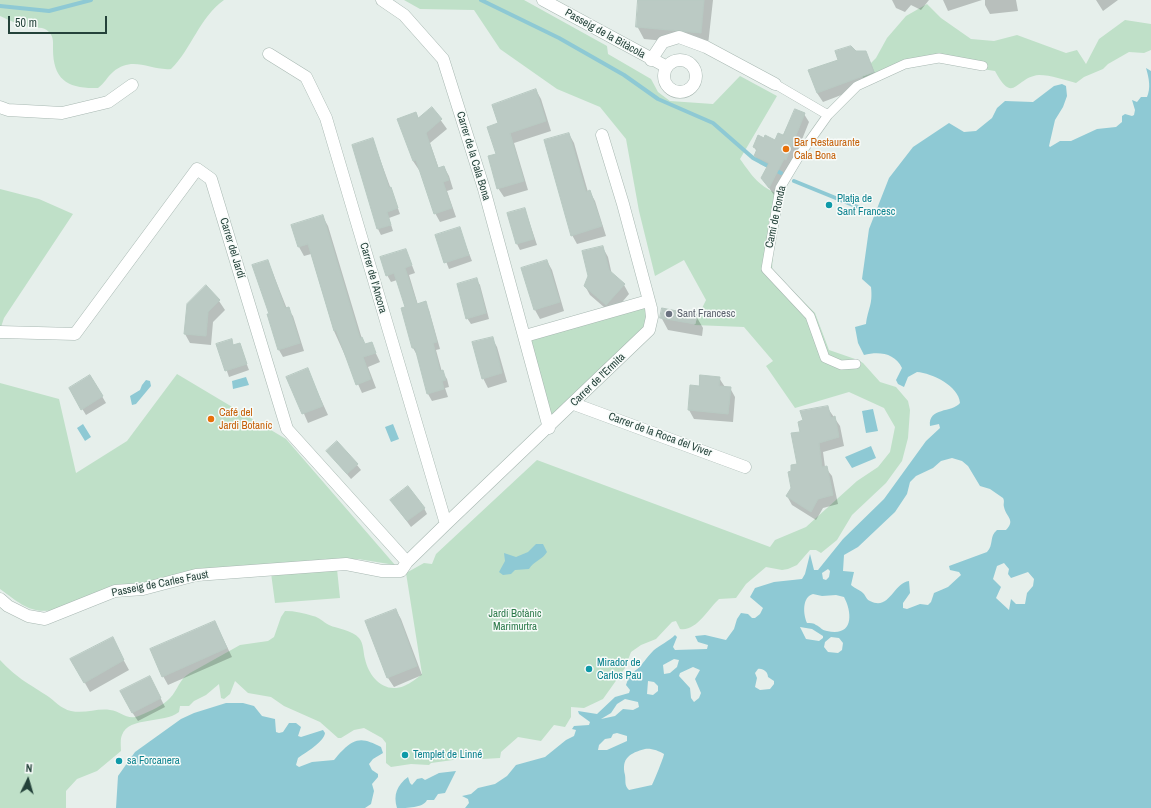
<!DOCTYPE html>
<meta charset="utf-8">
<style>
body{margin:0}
#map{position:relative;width:1151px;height:808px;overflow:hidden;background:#e6efeb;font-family:"Archivo Narrow",sans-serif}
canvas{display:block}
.north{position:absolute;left:8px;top:760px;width:40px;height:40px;-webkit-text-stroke:3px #f7fbf9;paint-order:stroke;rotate:5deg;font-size:11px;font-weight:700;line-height:16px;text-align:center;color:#24423a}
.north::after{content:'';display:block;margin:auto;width:14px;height:18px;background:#24423a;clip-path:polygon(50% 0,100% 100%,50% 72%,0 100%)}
.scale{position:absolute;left:8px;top:16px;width:99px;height:18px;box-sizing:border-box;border:2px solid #24423a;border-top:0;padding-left:5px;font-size:12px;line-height:14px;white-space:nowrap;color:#24423a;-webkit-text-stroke:3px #f7fbf9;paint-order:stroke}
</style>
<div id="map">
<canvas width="1151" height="808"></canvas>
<div class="north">N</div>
<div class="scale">50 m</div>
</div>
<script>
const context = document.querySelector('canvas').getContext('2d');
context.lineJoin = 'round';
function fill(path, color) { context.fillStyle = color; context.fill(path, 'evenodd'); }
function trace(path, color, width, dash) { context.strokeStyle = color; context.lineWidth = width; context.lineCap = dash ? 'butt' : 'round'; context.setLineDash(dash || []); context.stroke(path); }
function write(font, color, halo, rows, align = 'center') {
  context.font = font + ' "Archivo Narrow",sans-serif'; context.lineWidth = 3; context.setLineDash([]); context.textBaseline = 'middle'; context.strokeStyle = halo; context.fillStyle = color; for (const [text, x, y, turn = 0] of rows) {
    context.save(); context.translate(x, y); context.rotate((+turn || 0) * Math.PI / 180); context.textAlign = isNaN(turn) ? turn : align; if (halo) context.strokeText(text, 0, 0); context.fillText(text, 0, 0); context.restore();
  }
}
const green = new Path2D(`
 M0,0H224C199,18 192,48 171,69C150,71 133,55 113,72C107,77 104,84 98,88C68,89 53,80 53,49C53,43 54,37 49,32C43,26 36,28 29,27C19,25 9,20 0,16Z
 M404,0H524L607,46L608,54L651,79L658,92L670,101L713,104L740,76L777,96L740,159C753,177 759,187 781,195L774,235L772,270L815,313L829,350L858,360L863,363L880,382L896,387L908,401L910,410L908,438L902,461L886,483L852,515L837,540L821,553L816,550H810L797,565L788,569L782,570L766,567L746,584L736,598L719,599C708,609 696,632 680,629L676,621L672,622L656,639L641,645L631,652L625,668L603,699L584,708L571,707V717L565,727L554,725L541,741L518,737L501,752L500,758L483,759L467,753L453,760L431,763L429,765L411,764L391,767L386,763V743L382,738L364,728L354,730L341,738H338L320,722L284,706L271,697L248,693L235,681L230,694L224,699L221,698L219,684L206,695L194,701L189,706H180L179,712C164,724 129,716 122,735C120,739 121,746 121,751L97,771L77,779L66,791V808H0V660C17,678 26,682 46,695C54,700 61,709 71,711C85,714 97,708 110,710C122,711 127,722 141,715C150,711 163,706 170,698C178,690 179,679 190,673L240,645L268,641L274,637L281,617L285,611C295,611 304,613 313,616C319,617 323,622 329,625C338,629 352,630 359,638C364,644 363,652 365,659C369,677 384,694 404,686C411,683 417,678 422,674L406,573L424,563L432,564L436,554L537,460L770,547L775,540L806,527L857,481L878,467L890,452L895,427L884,408L849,392L795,408L766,366L773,361L744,327L694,325L706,300L684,260L655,276L639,211L626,139L600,107L557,89L500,49L474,10L420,9Z
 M927,4L941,18L971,39L994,41L1017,35L1066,53L1077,50L1086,64L1099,39L1125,20L1151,24V50L1144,53L1129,52L1108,64L1103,69L1084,77L1076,83C1065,80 1051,75 1039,75C1015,77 1014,106 995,71L937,62L907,68L866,86L861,73L876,58L887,38L906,16Z
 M0,189L39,199L73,214L4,318L0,330Z
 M648,301L649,330L549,428L525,336Z
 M177,374L286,439L395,565L358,559H331L194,570L54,610C29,614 20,603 0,589V383L59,399L76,473L127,441Z
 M337,569L340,598L275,603L271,573Z`);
const water = new Path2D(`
 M1146,68L1151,71V808H465L469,803L468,799L462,796L471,794L478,788L495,784L507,776L516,765L545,757L566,740L574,736L576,730L572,729L574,726L589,725L590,722L579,714L578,711L597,714L615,697L629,693L630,690L626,685L628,679L627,676C642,668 643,661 654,650C660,645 669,641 675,635L677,637L673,647L675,650L707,649L708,645L698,642L695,636L705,635L726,640L734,629L737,619L741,613L748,614L752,618H755L760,614L763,608L750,597L755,588L774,582L802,579L805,574L810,554L814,570H818L843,539L884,499L926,441L940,428L939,424L930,426C928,407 952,413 960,403C959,386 932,373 917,372L908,377L904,387L898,384L896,380L902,368C895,353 879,351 864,355L858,343L855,327L866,324C868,308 873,305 871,287L862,279L869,229L889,178L913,147L949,123L964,132L976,131L992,118L997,108L1005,101L1033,102L1054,86L1062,84L1066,86L1067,96L1063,107L1055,120L1049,146L1050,147L1060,141H1071L1097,129L1116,127L1122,122V116L1125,114L1132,116L1134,115L1135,110L1132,100L1137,102L1141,97H1147C1151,88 1149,78 1146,68ZM952,458L962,461L968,466L980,486L990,489L1003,498C1005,502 1003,503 1004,507C1006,517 1016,520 1006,530H997C989,536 994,545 987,552L949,566L950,570L959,572L961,575L948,587L934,593L931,602L928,605L920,604L907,609L903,608V603L910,593L909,581C893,583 890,611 870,601C867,600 866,597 864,594C861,590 855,589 851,585L854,572L843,571L844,555L858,547L895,512L907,494L910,482L916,476L933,468L941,461ZM1004,563L1009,569L1008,574L1011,578L1028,572L1034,579L1033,586L1027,593L1025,604H1016L1011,599L1009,610L996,598L1001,587L993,579L997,566ZM828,569L830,571L829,577L826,580L823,579L822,573ZM813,594L822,596L836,595L844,597C853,614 853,637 827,631C821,630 821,627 816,625C814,623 810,623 807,623C803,614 802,597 813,594ZM800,627L812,629L823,636V638L819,641L806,639ZM831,637L839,638L843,643L842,650L838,653L828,652L824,647L825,642ZM674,659L679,660L677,667L670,673L664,674L663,665ZM693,667L700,670L695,679L701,693L699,698L694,702L691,698L690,688L679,676L680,673ZM758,669C763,668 768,672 768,677L774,681V684L770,689L760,690L755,687L757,678L755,673ZM648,681L654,682L658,686V691L653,695L647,694ZM625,699L638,702L639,707L633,710L623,709L615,716L601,719L611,713L617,704ZM617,733L627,736V741L607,750H598L599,745L605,739L611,738L613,734ZM645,749C651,748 659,751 664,754C664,757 654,781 652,785L629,790C624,785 626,781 625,775C621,758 630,753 645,749Z
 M246,377L249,385L233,389L232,381Z
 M146,380L150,381L151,386L136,404L132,405L130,396L140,390L142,385Z
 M873,409L878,431L866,433L862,411Z
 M83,424L91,437L85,441L77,428Z
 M393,424L399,439L391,442L385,427Z
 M871,446L876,458L852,468L845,457Z
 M536,544H543L547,552C542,560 534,561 529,569L515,570L511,574L503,575L499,572L505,561L504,553L516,557L528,552Z
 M226,703H243L254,706L262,716L275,719L276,732L279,733L283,732L289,723H296L301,727L298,736L301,737L323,730L325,733C324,742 305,753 298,758L296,765L299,767L312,762L334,760C337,757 339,753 343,750C357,736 365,739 381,747L383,753L373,759L369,764L372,770L378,774V777L372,784L374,791L371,804L365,808H116L118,776L135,752L181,719L194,713Z
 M456,771L445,793L438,794L434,800H427C423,808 407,808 397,808C393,795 397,785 408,777L410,783L412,785L417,779L422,778L425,780L439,773Z`);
const shadow = new Path2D(`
 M639,0H713L708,45L644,39L637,26Z
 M892,0H929L921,10L911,5L905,12L896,8Z
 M943,0H982L948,11Z
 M985,0H1016L1018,11L990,14L985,5Z
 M1096,0H1118L1103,11Z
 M855,52H866L878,81L823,102L817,93L839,60Z
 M536,90L541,99L551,131L514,143L528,190L504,197L498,188L497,155L499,124Z
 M432,108L447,129L430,143L439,169L444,167L449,176L453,189L447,191L456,217L440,222L435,213L420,169L419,170L413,161L416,113L419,119Z
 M804,114L809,122L791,167L774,195L762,178L768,168L760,164L755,156L757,152L754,147L764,139L775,141L783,136Z
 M569,134L574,143L588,192H590L595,201L606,236L577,244L572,235Z
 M373,140L400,214L389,218L393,231L381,235L378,229Z
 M525,209L537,245L520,250L517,244Z
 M323,217L328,226L362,339L365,345L371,343L380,362L368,367L376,388L362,393L334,331L311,254L304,256L299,247L292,226Z
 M459,228L472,261L449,269L436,236Z
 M603,248L608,257L612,275L624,285L629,294L612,314L590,295L585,286Z
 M406,250L415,273L409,275L418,305L425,303L429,310L440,349L436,350L442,372L447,379L449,387L445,388L448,397L432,401L428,394L417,355L413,348L402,309L406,308L397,280L391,282L387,275Z
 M268,261L287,309H288L293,316L304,351L283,357L279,350L270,314Z
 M547,261L552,270L564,311L540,319L535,310Z
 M476,279L480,285L489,319L471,324L467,318Z
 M206,287L219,301L225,310L213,322L211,345L190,343L185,334L188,304Z
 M696,316L703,328L702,336L668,330L661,317Z
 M492,338L497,347L507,382L488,388L483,378Z
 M231,341L234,346L239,344L249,370L229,377L218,345Z
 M307,369L328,415L308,423L288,377Z
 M90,376L106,403L86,415L70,389Z
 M719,378L725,387L730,388L735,397L733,422L694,419L689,410L691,386L700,387Z
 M827,407L840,426L844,446L823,452L825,467L832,476L838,504L823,508L816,520L792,505L787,496L792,489L793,471L798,464L801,433Z
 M327,451L357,465L361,470L351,479Z
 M391,500L424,508L427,514L411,527Z
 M396,610L401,619L422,675L394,687L388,678L367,621Z
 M215,622L232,657L168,685L163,676Z
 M117,648L129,670L90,692L72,660Z
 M155,687L165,707L138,721L132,712Z`);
const stream = new Path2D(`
 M481,0L559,38L624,75L658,99L713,123L753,158L781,173
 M0,6L49,11L91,0
 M794,181L875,214`);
const building = new Path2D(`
 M638,0H704L701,33L636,27Z
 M851,46L856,51H866L874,72L817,93L808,70L838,60L835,51Z
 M536,89L546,121L510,133L524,181L497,189L488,156L496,154L487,127L498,123L492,105Z
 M432,107L442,119L426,133L438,168L444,166L449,180L443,182L452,208L434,214L416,160L413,161L397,119L416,112L418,118Z
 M795,109L805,113L786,160L784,159L769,188L761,178L769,163L754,156L757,149L753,147L758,135L764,138L765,135L775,140L778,133L783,135Z
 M569,133L586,192L590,190L602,226L571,236L544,140Z
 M373,138L389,188L391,187L398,208L387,212L391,225L377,229L352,145Z
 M525,208L534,239L516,244L507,213Z
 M323,215L360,338L362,337L365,344L372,342L376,353L363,357L371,379L356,385L336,330L334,331L308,244L298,247L291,225Z
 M460,227L469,255L444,263L435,235Z
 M603,246L609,270L625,284L606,305L584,286L588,276L582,251Z
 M406,249L412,265L405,268L417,304L426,301L437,342L433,343L440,371L443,370L446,380L442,381L444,389L427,394L415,348H412L401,308L405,307L394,273L386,276L380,257Z
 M268,260L285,308L289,307L300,343L278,350L267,314H269L252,265Z
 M547,260L560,302L534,310L521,268Z
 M477,278L486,313L466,319L457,284Z
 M206,285L220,300L208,312L206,336L184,334L187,304Z
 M662,308L697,315L695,324L660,318Z
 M493,337L502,373L482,379L472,342Z
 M232,339L233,345L240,343L247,364L225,371L216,344Z
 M308,368L323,406L302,414L286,377Z
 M90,375L103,396L81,410L69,388Z
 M700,375L720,377L719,386L731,387L728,414L688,410L690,385L699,386Z
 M828,406L831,418L835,416L839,437L819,443L822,467L827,466L833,495L818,499L811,512L786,496L791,488L788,472L791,471V465L797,464L791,433L800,432L798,422L803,420L800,411Z
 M337,441L358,464L347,474L326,451Z
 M408,486L425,508L407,521L390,500Z
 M396,609L417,666L387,678L365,621Z
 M215,621L227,648L162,677L150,649Z
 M113,637L124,660L84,683L70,659Z
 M150,676L161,698L132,713L120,691Z`);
const pedestrian = new Path2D(`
 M775,84L828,115
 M856,364L841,365L825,358L810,316L766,269L780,188L801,153L828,115L857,86L905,64L939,58L983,66`);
const minor = new Path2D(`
 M382,0L404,15L443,59L484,189L549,428
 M543,0L667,67
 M269,54L306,77L326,118L446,524
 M651,60L663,42L679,37L706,47L775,84
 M664 76a16 16 0 1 1 32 0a16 16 0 1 1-32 0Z
 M0,107L8,110L62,113L108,102L132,85
 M0,332L75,334L197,169L211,179L287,429L407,562
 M525,336L648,301
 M574,404L745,467
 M0,599L8,606L28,616L45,619L115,591L143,589L196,575L346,564L382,571H401L407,562L446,524L649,330L652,317L651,308L623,204L602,135`);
const markers = [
 [786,149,4,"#e8710a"],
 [829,205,4,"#0f9aa8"],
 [669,314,4,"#6b7280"],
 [211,419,4,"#e8710a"],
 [589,669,4,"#0f9aa8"],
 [405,755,4,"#0f9aa8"],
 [119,761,4,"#0f9aa8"]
];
const streetNames = [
 ["Passeig de la Bitàcola",605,34,29],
 ["Carrer de la Cala Bona",473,156,73],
 ["Camí de Ronda",776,217,-78],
 ["Carrer del Jardí",232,248,73],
 ["Carrer de l'Ancora",373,278,74],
 ["Carrer de l'Ermita",598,380,-44],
 ["Carrer de la Roca del Viver",660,435,20],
 ["Passeig de Carles Faust",160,584,-11]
];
const foodNames = [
 ["Bar Restaurante",794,143],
 ["Cala Bona",794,156],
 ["Café del",219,413],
 ["Jardi Botaníc",219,426]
];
const cultureNames = [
 ["Platja de",837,199],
 ["Sant Francesc",837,212],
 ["Mirador de",597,663],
 ["Carlos Pau",597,676],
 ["Templet de Linné",413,755],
 ["sa Forcanera",127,761]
];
const worshipNames = [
 ["Sant Francesc",677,314]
];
const parkNames = [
 ["Jardí Botànic",515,614],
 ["Marimurtra",515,627]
];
fill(green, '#bfe0c8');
fill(water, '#8ec9d4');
fill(shadow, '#0003');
trace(stream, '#8ec9d4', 4);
fill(building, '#bbcac4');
trace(building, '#b8c9c2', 1);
trace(pedestrian, '#a8b8b2', 10);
trace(minor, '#a8b8b2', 13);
trace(pedestrian, '#fff', 9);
trace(minor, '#fff', 12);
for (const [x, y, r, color] of markers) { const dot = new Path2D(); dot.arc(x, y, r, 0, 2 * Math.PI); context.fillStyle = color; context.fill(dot); trace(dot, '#f7fbf9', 1.5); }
write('11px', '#24423a', '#f7fbf9', streetNames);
write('11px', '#c56008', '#f7fbf9', foodNames, 'left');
write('11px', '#0d838f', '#f7fbf9', cultureNames, 'left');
write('11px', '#5b616d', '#f7fbf9', worshipNames, 'left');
write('11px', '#2d7a4b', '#f7fbf9', parkNames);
</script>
